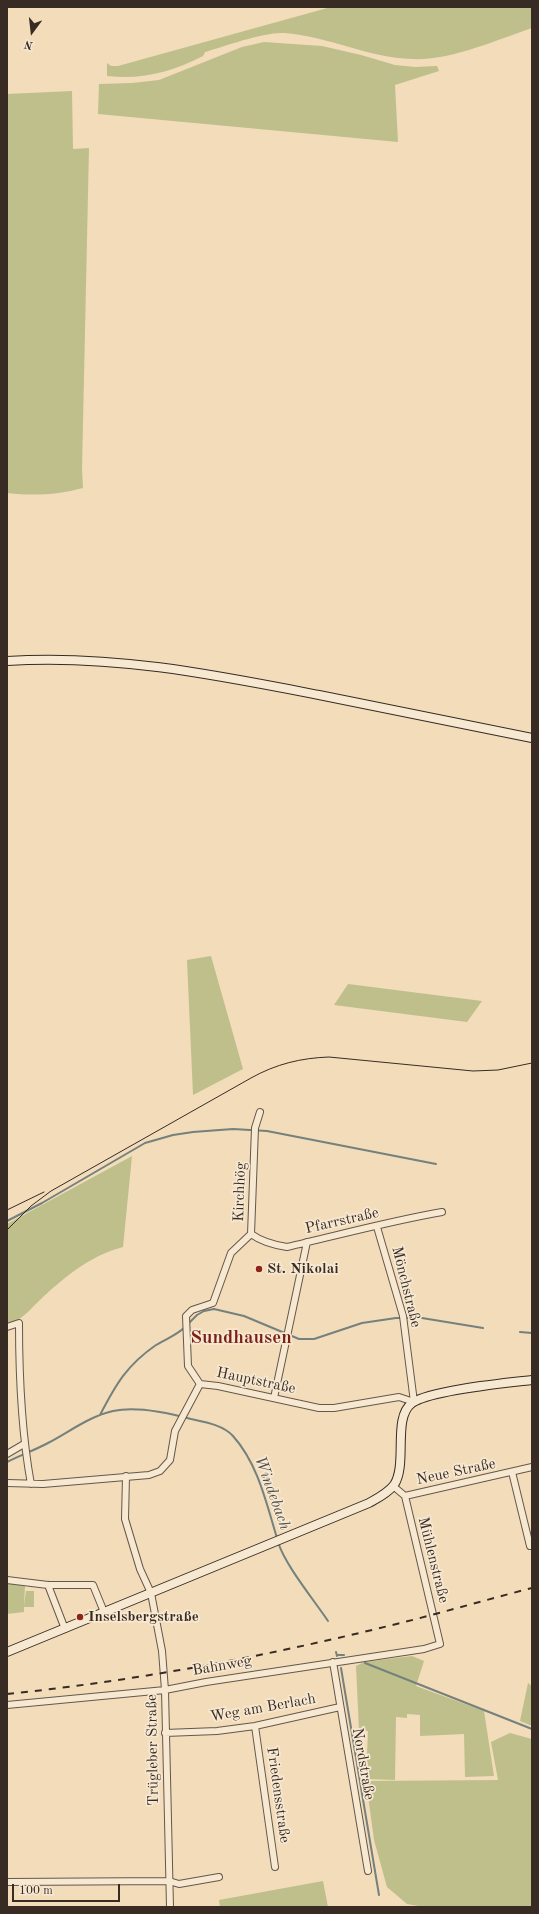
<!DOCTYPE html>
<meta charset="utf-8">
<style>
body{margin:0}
#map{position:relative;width:539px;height:1914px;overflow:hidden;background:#f2dcba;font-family:"Old Standard TT",serif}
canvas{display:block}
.frame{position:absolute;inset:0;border:8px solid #372b24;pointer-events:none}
.north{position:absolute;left:12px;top:12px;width:40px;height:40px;-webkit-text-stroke:3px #f7e8d2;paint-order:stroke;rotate:195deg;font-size:11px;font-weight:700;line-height:16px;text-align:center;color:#372b24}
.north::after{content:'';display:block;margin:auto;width:14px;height:18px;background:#372b24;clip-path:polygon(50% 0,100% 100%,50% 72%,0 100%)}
.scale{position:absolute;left:12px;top:1884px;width:108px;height:18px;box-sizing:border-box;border:2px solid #372b24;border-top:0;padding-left:5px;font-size:12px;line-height:14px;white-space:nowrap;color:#372b24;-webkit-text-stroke:3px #f7e8d2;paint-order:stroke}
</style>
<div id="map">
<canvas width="539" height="1914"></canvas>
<div class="frame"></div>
<div class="north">N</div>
<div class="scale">100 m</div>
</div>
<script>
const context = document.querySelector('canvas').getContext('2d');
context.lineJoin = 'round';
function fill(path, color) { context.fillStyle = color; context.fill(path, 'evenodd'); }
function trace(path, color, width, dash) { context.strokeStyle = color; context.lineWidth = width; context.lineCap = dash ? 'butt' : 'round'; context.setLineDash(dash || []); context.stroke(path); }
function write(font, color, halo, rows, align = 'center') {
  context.font = font + ' "Old Standard TT",serif'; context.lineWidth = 3.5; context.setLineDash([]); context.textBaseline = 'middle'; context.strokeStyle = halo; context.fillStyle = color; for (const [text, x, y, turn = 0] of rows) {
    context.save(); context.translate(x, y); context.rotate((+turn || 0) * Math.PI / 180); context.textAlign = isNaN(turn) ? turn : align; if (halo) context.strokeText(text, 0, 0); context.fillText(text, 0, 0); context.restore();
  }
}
const green = new Path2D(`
 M331,7H532V28C496,40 450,61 412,59C369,58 328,36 284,33C264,32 225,46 205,52L203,56C171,72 143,80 107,76V63L111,66H118Z
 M264,42L322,46L361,55L395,65L415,67L437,66L439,71L395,85L398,142L98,114L99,84L132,83L159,80L242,47Z
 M72,91L73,149L89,148L82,469L83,488C57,495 34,496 7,493V94Z
 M211,956L243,1069L193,1095L187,960Z
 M348,984L482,1001L467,1022L334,1005Z
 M132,1156L123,1247C92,1255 67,1275 43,1297C31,1308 23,1320 7,1325V1224Z
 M7,1583L25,1586L24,1606L26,1591H34V1607H24V1612L7,1614Z
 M412,1656L424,1661L416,1686L484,1711L494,1776L465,1777L464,1734L420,1736V1715L407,1714V1718L396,1717L395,1780L366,1779L368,1731L359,1730L356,1666L364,1662Z
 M528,1683L532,1686V1726L520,1721Z
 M510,1733L532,1739V1907H424L407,1904L387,1887L374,1840L366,1781L498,1780L491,1742Z
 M323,1881L328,1907H220L219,1900Z`);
const stream = new Path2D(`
 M7,1221L42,1203L145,1143L173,1135L193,1132L233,1129L267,1131L436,1164
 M188,1324L197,1315L204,1311L214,1309L244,1316L299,1339H314L362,1323L396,1318H422L483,1328
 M520,1332L532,1333
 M100,1415C116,1384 127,1365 156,1345C166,1339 177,1335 185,1327
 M7,1462C21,1455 35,1450 48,1443C69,1432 90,1416 113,1411C136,1406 169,1413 191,1419C205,1422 223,1425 233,1436C258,1464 266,1502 277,1538
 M278,1542C285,1565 314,1600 328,1621
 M336,1652L337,1656
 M337,1655H344
 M365,1663L532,1729
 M341,1668L379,1895`);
const street = new Path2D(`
 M251,1234C262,1242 274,1245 287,1247C339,1235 390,1221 442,1212
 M7,1327L19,1323C19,1377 21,1430 31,1484
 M200,1384L218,1386L319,1408H334L399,1397L414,1402L403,1316L377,1227
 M200,1384L188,1366L186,1316L192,1310L213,1303L231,1253L251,1234L255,1128L260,1112
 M274,1398L307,1242
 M7,1454L24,1444
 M512,1472L530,1546
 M126,1476L125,1519L140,1569L151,1593L162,1651L165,1690L170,1907
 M7,1483L43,1484L149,1475L160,1471L170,1460L175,1431L200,1384
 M405,1496L532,1467
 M7,1580L48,1585H93L104,1612
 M48,1585L65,1629
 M333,1662L368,1871
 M7,1705L165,1690L206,1682L424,1649L440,1644L405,1496L393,1486
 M255,1726L275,1867
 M165,1733L217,1731L255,1726L340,1707
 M7,1882L169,1881L179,1884L219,1877`);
const secondary = new Path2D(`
 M7,661C112,654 216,675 319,695C390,710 461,724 532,738
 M7,1652L369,1503C378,1498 388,1493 394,1485C408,1464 392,1418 412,1403C431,1390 506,1383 532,1380`);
const tram = new Path2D(`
 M7,1210L44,1192
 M7,1230L31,1206L51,1191L251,1078C276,1064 301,1058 329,1057L473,1071L498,1070L532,1063`);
const rail = new Path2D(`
 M7,1694C133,1681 257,1658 380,1628C431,1616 481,1601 532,1588`);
const markers = [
 [259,1269,4,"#8f2418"],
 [80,1617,4,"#8f2418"]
];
const streetNames = [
 ["Kirchhög",240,1192,-88],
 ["Pfarrstraße",342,1221,-13],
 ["Mönchstraße",406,1287,76],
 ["Hauptstraße",256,1381,12],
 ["Neue Straße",456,1472,-12],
 ["Mühlenstraße",433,1560,76],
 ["Bahnweg",222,1666,-10],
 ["Weg am Berlach",263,1708,-10],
 ["Trügleber Straße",153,1750,-91],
 ["Nordstraße",363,1764,80],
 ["Friedensstraße",278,1795,82]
];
const poiNames = [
 ["St. Nikolai",267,1269],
 ["Inselsbergstraße",88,1617]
];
const waterNames = [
 ["Windebach",272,1493,70]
];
const districtNames = [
 ["Sundhausen",241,1338]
];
fill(green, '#bfbf8c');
trace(stream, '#74817d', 2);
trace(street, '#66574a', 8);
trace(secondary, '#372b24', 10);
trace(street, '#f7e8d2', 6);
trace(secondary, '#f7e8d2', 8);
trace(tram, '#372b24', 1);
trace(rail, '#372b24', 2, [7, 7]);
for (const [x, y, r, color] of markers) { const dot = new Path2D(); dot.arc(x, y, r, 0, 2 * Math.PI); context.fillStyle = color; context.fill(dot); trace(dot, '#f7e8d2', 1.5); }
write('15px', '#372b24', '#f7e8d2', streetNames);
write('bold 15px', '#372b24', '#f7e8d2', poiNames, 'left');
write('italic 16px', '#504f49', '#f7e8d2', waterNames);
write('bold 19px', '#7a1f14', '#f7e8d2', districtNames);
</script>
